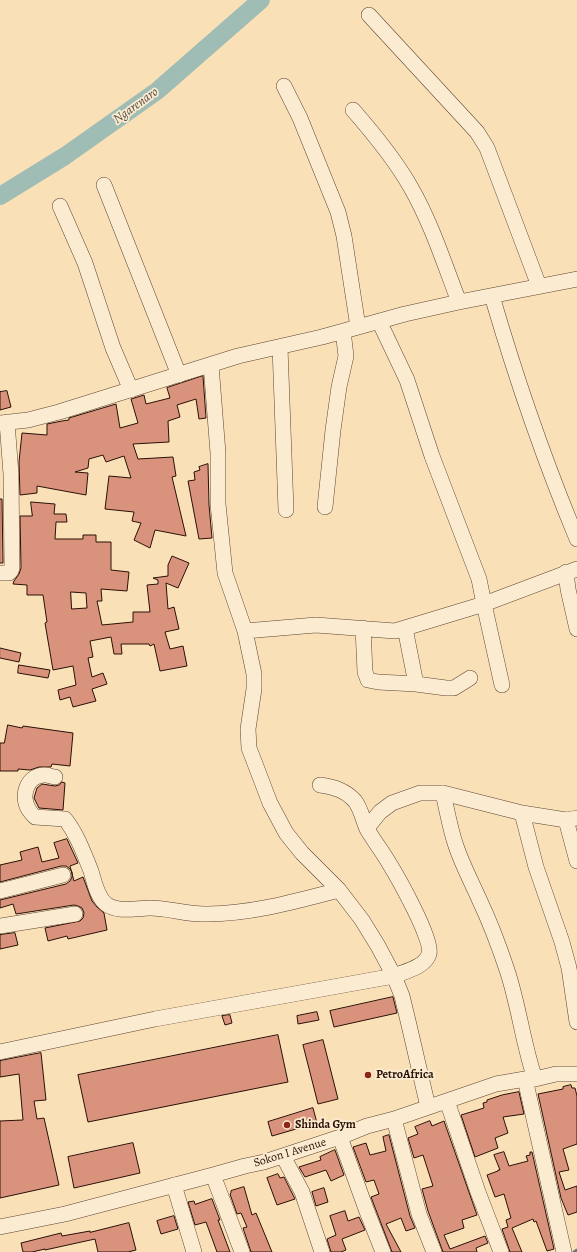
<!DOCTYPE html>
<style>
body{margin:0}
canvas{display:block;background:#f9e0b7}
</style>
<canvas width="577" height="1252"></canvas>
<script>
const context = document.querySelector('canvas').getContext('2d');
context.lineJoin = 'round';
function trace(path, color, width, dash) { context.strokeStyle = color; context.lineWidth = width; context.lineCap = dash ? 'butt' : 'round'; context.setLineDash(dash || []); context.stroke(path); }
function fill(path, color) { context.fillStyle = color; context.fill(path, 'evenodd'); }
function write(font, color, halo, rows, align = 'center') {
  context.font = font + ' Alegreya,serif'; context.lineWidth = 3.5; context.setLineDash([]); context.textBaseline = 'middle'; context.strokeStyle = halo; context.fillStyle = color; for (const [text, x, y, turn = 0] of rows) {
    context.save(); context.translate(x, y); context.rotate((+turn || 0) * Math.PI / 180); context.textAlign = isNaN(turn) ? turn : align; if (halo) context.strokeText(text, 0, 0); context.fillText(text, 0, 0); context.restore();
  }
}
const stream = new Path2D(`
 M574,1252L577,1250`);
const river = new Path2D(`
 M0,196L65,156L157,91L261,0`);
const building = new Path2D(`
 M203,376L206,418L199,419L196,399L177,405L180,417L168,421L169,442L133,444L138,459L173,457L176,476L172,477L186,536L155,530L150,548L134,540L141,523L132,521L134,512L105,509L109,476L131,478L124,456L106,462L103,455L89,459L88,468L75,472L88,473L86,495L37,486V493L20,495L19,462L22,433L47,435V424L62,421L69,420V418L116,404L120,428L138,423L131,399L144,395L146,404L170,398L167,388Z
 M7,391L11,407L0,410V392Z
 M208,464L209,505L212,538L199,539L188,481L195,480L194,472L200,470L199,467Z
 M0,499H2L3,563H0Z
 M31,502L55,504L54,514H66L67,522H56L55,539H83V535H96V542H111V570L129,572L127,591L101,589L102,601H97L102,625L133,622V612H150L147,585L158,584V580L153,578L168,576V565L172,556L189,563L178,588L166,583L168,609L174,607L179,629L165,632L170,649L183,646L187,666L160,671L154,644L150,646L149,644H121L122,654H114L111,637L90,641L93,657L88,658L92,677L103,673L107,684L92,689L96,701L73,707L70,697L60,700L58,690L76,685L73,666L53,670L45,623L47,622L43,595H27V585L13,584L14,581L19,574L21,568L20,516H32ZM71,592L86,593L87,608L72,609Z
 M0,648L21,653L19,662L0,658Z
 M19,665L50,670L48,678L18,673Z
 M8,725L22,728L23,726L73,733L70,766L52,764L51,767H39L30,770L18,769V771H0V743H4Z
 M62,782L65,783L63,810L39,808L34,798L37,788L42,784L55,786L59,785Z
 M67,839L78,863L70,866L74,881L83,877L92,901L97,907L104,913L107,930L68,939L67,936L48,941L45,928L80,921L83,918L84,913L82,908L78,906L74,905L16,914L13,904L0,908V900L66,884L70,881L72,877V872L70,869L66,866H61L0,882V865L22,860L20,852L38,847L42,862L59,858L54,843Z
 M15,933L18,945L0,949V935Z
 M393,997L397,1013L334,1027L330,1011Z
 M317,1012L319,1020L298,1024L297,1016Z
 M230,1015L232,1023L225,1025L222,1016Z
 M278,1035L288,1082L88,1122L78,1075Z
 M323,1040L338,1099L318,1104L303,1045Z
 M41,1053L46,1100L34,1101L37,1119L44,1118L59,1185L0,1198V1121L23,1120L19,1074L0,1077V1061Z
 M571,1085L572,1088H575L577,1096V1144L563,1149L569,1170L559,1172L565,1190L577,1186V1212L568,1215L561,1198L538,1094L563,1089V1087Z
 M519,1092L524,1114L503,1117L508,1133L495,1138L498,1148L475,1157L461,1115L484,1108L483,1103L487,1102V1100L502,1095Z
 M313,1108L317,1123L272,1136L268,1122Z
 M430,1121L432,1126L444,1121L477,1215L462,1220L464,1228L444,1235L450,1249L485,1236L488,1243L476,1248L477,1252H443L428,1211L422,1189L433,1186L423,1155L414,1158L408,1138L418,1134L415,1127Z
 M389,1135L410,1216L415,1228L406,1231L401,1218L386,1224L401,1252H392L371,1197L379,1194L374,1180L366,1182L353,1147L366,1143L370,1155L386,1151L383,1137Z
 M133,1143L140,1173L74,1188L68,1157Z
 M335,1150L344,1175L331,1181L326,1170L305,1177L299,1167L321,1160L320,1157Z
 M504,1152L509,1166L528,1161L526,1156L530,1155V1152H532L554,1249L547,1251L536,1221L534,1222L533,1219L512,1228L522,1252H510L502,1229L508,1227L506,1220L511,1218L504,1194L495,1197L487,1175L498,1171V1170H500L494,1155Z
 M278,1174L280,1178L284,1177L295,1199L277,1205L267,1178Z
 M244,1187L252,1215L256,1213L272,1252H251L243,1228L247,1227L241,1213L237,1214L230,1194L231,1193V1191Z
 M324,1188L328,1202L316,1206L312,1192Z
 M212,1199L220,1220H218L230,1252H217L206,1222L195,1225L188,1202L194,1201L195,1204Z
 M345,1211L348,1221L359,1217L365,1230L342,1239L346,1250L341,1252H331L327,1239L336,1235L330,1216Z
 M174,1216L178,1229L161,1234L157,1221Z
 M129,1223L136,1250L128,1252H98L95,1239L45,1250V1249L32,1252H23L21,1243L61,1233L62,1236L90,1231V1232Z`);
const minor = new Path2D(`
 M369,15L477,132L487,148L539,286
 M284,86L300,118L338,212L344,236L358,327
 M353,110C374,134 394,158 410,186C431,222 444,263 459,302
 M104,185L179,375
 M60,206L85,263L113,348L131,390
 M492,296C516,378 544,460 577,539
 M379,321L407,380L432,456L479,579L484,604L502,685
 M280,347L286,510
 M211,365L218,453V504L225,573L245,631L254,674V689L248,729L249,748L270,803L286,833L302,853L339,890L362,920L378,946L394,976L402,996L409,1025L428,1107
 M0,423L28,420L59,412L238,356L322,337L405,314L459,302L577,279
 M325,507L333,430L339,387L346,356L343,331
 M566,572L568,589L577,629
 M0,573H9L11,571L12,568L11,474L7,422
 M363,628L365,672L368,680L378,682L416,684L446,688H454L470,678
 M405,628L416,684
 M245,631L316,625L395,631L484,604L577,569
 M55,777C52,777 49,775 46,775C27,774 20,796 29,810C31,813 33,815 35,817L65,819C77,834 84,854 91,871C94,881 97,897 106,904C118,913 136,908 150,908C169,908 188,915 208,914C252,914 296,901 339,890
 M443,793C447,810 450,829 456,846C462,864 471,881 479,899C490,922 499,946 507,970C519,1006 523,1044 535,1079
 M522,813L536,867L562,942L569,968L577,1022
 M566,820L577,861
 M367,828L380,812L392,803L420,793H443L522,813L566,820L577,818
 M0,891L63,875
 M0,926L75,914
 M0,1052L155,1019L394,976C406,971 425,967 429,954C434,941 397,876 389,863C382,851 374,841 367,829C363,820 361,809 355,801C345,790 334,787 320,785
 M525,1079L564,1252
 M447,1101L478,1192L501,1252
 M394,1119L419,1214L434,1252
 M340,1137L366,1209L383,1252
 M283,1156L302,1192L322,1252
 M213,1175L242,1252
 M174,1185L194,1252
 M0,1227L65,1214L213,1175L245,1166L264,1162L340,1137L367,1126L394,1119L496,1084L525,1079H535L556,1074H577`);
const markers = [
 [368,1075,4,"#8f2418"],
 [287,1125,4,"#8f2418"]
];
const poiNames = [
 ["PetroAfrica",376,1075],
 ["Shinda Gym",295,1125]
];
const streetNames = [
 ["Sokon I Avenue",290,1153,-17]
];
const waterNames = [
 ["Ngarenaro",136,106,-36]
];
trace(stream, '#70776f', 3);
trace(river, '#9fbcb5', 18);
fill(building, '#d9937d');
trace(building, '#2a1006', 1);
trace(minor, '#5e4432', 16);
trace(minor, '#fbebd0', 15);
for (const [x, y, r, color] of markers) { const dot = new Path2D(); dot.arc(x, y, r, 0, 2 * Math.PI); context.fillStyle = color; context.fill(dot); trace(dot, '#fbebd0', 1.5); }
write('bold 12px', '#2a1006', '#fbebd0', poiNames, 'left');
write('12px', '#2a1006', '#fbebd0', streetNames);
write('italic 13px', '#534c43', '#fbebd0', waterNames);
</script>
